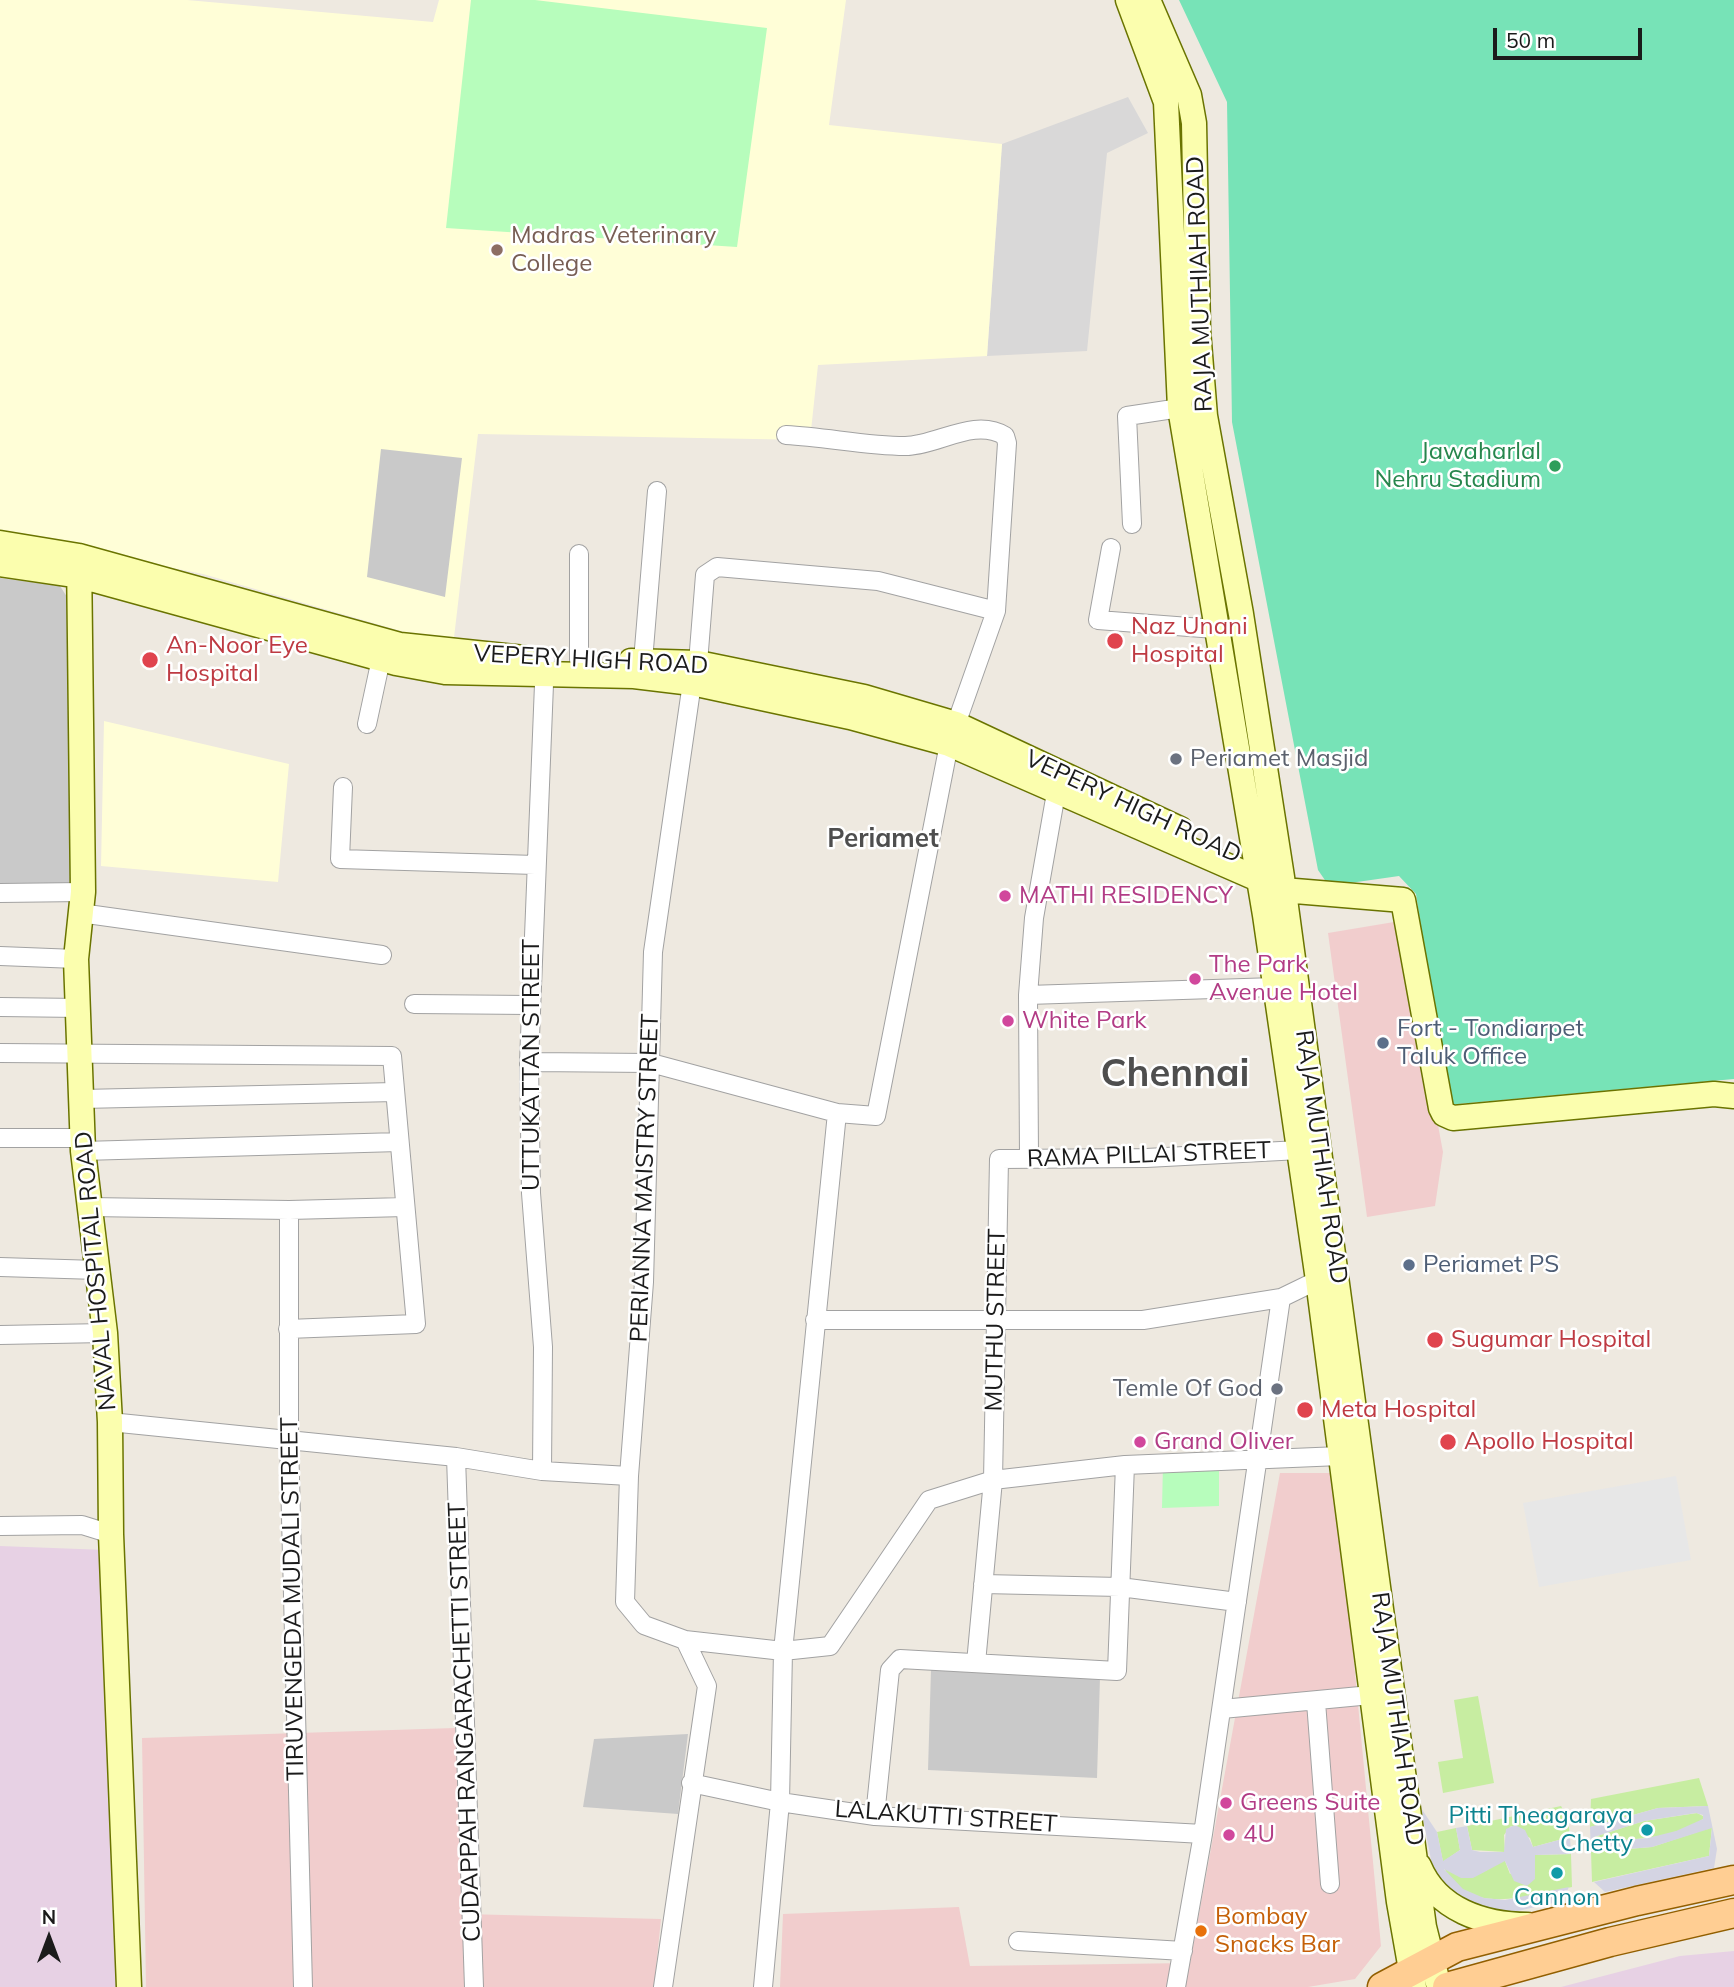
<!DOCTYPE html>
<style>
body{margin:0}
#map{position:relative;width:1734px;height:1987px;overflow:hidden;background:#eee9e0;font-family:Mulish,sans-serif}
canvas{display:block}
.north{position:absolute;left:14px;top:1903px;width:70px;height:70px;-webkit-text-stroke:5px #fff;paint-order:stroke;rotate:0deg;font-size:19px;font-weight:700;line-height:28px;text-align:center;color:#1b1b1b}
.north::after{content:'';display:block;margin:auto;width:24px;height:32px;background:#1b1b1b;clip-path:polygon(50% 0,100% 100%,50% 72%,0 100%)}
.scale{position:absolute;left:1493px;top:28px;width:149px;height:32px;box-sizing:border-box;border:4px solid #1b1b1b;border-top:0;padding-left:9px;font-size:21px;line-height:24px;white-space:nowrap;color:#1b1b1b;-webkit-text-stroke:5px #fff;paint-order:stroke}
</style>
<div id="map">
<canvas width="1734" height="1987"></canvas>
<div class="north">N</div>
<div class="scale">50 m</div>
</div>
<script>
const context = document.querySelector('canvas').getContext('2d');
context.lineJoin = 'round';
function fill(path, color) { context.fillStyle = color; context.fill(path, 'evenodd'); }
function trace(path, color, width, dash) { context.strokeStyle = color; context.lineWidth = width; context.lineCap = dash ? 'butt' : 'round'; context.setLineDash(dash || []); context.stroke(path); }
function write(font, color, halo, rows, align = 'center') {
  context.font = font + ' Mulish,sans-serif'; context.lineWidth = 5; context.setLineDash([]); context.textBaseline = 'middle'; context.strokeStyle = halo; context.fillStyle = color; for (const [text, x, y, turn = 0] of rows) {
    context.save(); context.translate(x, y); context.rotate((+turn || 0) * Math.PI / 180); context.textAlign = isNaN(turn) ? turn : align; if (halo) context.strokeText(text, 0, 0); context.fillText(text, 0, 0); context.restore();
  }
}
const residential = new Path2D(`
 M1128,97L1148,133L1107,153L1087,351L987,356L1002,144Z`);
const commercial = new Path2D(`
 M1400,921L1443,1152L1435,1206L1367,1217L1328,933Z
 M1280,1473H1336L1381,1946L1355,1979L1308,1987H780L783,1914L959,1907L970,1966L1190,1963Z
 M455,1728L465,1914L661,1919L654,1987H146L142,1738Z`);
const industrial = new Path2D(`
 M0,1546L106,1550L126,1987H0Z
 M1734,1951V1987H1561L1680,1956Z`);
const education = new Path2D(`
 M0,0H187L433,22L439,0H846L829,125L1002,144L987,356L818,365L810,440L478,434L453,646L203,574L0,534Z
 M104,721L289,764L278,882L101,866Z`);
const religious = new Path2D(`
 M381,449L462,458L445,597L367,577Z
 M0,578L60,586L69,600L73,890L0,889Z
 M931,1670L1100,1677L1097,1778L928,1770Z
 M688,1734L678,1814L583,1807L594,1739Z`);
const grass = new Path2D(`
 M1478,1696L1494,1783L1443,1793L1438,1762L1463,1758L1454,1700Z
 M1699,1778L1708,1806L1658,1808L1590,1827L1591,1799Z
 M1561,1806L1568,1819L1570,1837L1533,1847L1530,1838L1511,1826L1504,1835L1505,1852L1472,1850L1467,1826Z
 M1697,1813L1703,1816V1819C1674,1839 1633,1839 1600,1842L1594,1837L1644,1821Z
 M1712,1827L1709,1856L1592,1882L1591,1852L1652,1847Z
 M1456,1828L1460,1850L1443,1862L1437,1832Z
 M1571,1854L1572,1887C1534,1895 1463,1918 1444,1867C1468,1884 1479,1876 1500,1861H1505L1510,1874L1535,1855Z`);
const park = new Path2D(`
 M471,0H535L767,28L737,247L446,228Z
 M1219,1463V1506L1162,1508L1163,1464Z`);
const pitch = new Path2D(`
 M1179,0H1734V1079L1447,1105L1416,894L1399,876L1329,886L1318,870L1232,422L1227,102Z`);
const parking = new Path2D(`
 M1676,1476L1691,1560L1539,1587L1523,1503Z`);
const plaza = new Path2D(`
 M1708,1806L1717,1849L1714,1868L1605,1892L1594,1882L1709,1856L1712,1828L1652,1847L1591,1852L1590,1827L1658,1808ZM1696,1813L1703,1815V1819L1676,1831L1648,1838L1600,1842L1594,1837L1644,1821Z
 M1421,1808L1437,1832L1443,1861L1460,1850L1456,1828L1467,1826L1472,1850L1480,1852H1504L1506,1829L1515,1825L1525,1830L1533,1847L1570,1837L1571,1854L1535,1855V1879L1527,1886L1514,1881L1505,1861L1473,1878H1461L1444,1869L1463,1889L1484,1898L1505,1900L1569,1887L1562,1901L1500,1915L1458,1899L1433,1870Z`);
const street = new Path2D(`
 M1132,524L1127,416L1180,408
 M1111,548L1098,620L1215,629
 M996,611L878,581L717,567L705,575L698,663L692,683L653,952L644,1282L629,1476L625,1602L644,1625L685,1640L783,1651L830,1646L929,1500L993,1480L1125,1465L1340,1456
 M579,660V554
 M643,661L657,491
 M367,724L381,659
 M343,787L340,859L535,865
 M0,893L83,892
 M80,913L382,955
 M0,956L76,959
 M1028,995L1275,987
 M414,1004L530,1005
 M0,1007L80,1008
 M0,1053L392,1056L416,1324L288,1329
 M529,1062L651,1063L837,1113L876,1116L949,744L996,611L1007,443L1005,436C974,417 937,446 905,446C866,446 826,437 786,435
 M82,1099L395,1092
 M0,1138H83
 M83,1151L399,1142
 M1029,1158L1028,995L1034,918L1056,793
 M89,1207L289,1210L405,1207
 M289,1210V1439L303,1987
 M0,1267L97,1270
 M815,1320H1143L1281,1298L1318,1280
 M0,1335L105,1333
 M110,1422L456,1457L542,1471L629,1476
 M456,1457L474,1987
 M542,1471L543,1347L531,1193L529,1062L545,659
 M0,1526L82,1525L111,1534
 M983,1584L1120,1587L1237,1602
 M976,1663L993,1480L999,1159L1146,1158L1300,1150
 M1316,1702L1330,1884
 M1222,1709L1371,1695
 M691,1783L780,1802L875,1816L1203,1834
 M875,1816L890,1670L900,1659L1117,1671L1125,1465
 M1018,1941L1183,1951
 M663,1987L707,1686L685,1640
 M763,1987L780,1802L783,1651L837,1113
 M1176,1987L1203,1834L1281,1298`);
const secondary = new Path2D(`
 M1128,0L1166,102L1180,408L1265,915L1318,1280L1399,1902L1414,1987
 M1148,0L1189,95L1194,123L1198,330L1205,416L1241,614L1282,877L1424,1927L1439,1987
 M0,543L79,556L400,645L524,658
 M79,556L83,892L76,959L83,1151L105,1333L110,1422L111,1534L129,1987
 M0,564L80,576L396,663L445,672L634,676L692,683L850,717L949,744L1283,890L1403,900L1441,1108L1444,1114L1453,1118L1714,1094L1734,1096
 M631,661L698,663L864,697L956,724L1180,829
 M1419,1866C1437,1910 1484,1925 1528,1925`);
const primary = new Path2D(`
 M1382,1987L1457,1947L1637,1901L1734,1880
 M1447,1987L1610,1942L1734,1913`);
const markers = [
 [497,250,7,"#8d6e63"],
 [1555,466,7,"#2e9e5b"],
 [1115,641,9,"#e0444e"],
 [150,660,9,"#e0444e"],
 [1176,759,7,"#6b7280"],
 [1005,896,7,"#d1479c"],
 [1195,979,7,"#d1479c"],
 [1008,1021,7,"#d1479c"],
 [1383,1043,7,"#5c6f8a"],
 [1409,1265,7,"#5c6f8a"],
 [1435,1340,9,"#e0444e"],
 [1277,1389,7,"#6b7280"],
 [1305,1410,9,"#e0444e"],
 [1140,1442,7,"#d1479c"],
 [1448,1442,9,"#e0444e"],
 [1226,1803,7,"#d1479c"],
 [1647,1830,7,"#0f9aa8"],
 [1229,1835,7,"#d1479c"],
 [1557,1873,7,"#0f9aa8"],
 [1201,1931,7,"#e8710a"]
];
const educationNames = [
 ["Madras Veterinary",511,236],
 ["College",511,264]
];
const streetNames = [
 ["RAJA MUTHIAH ROAD",1200,284,-92],
 ["VEPERY HIGH ROAD",591,660,3],
 ["VEPERY HIGH ROAD",1133,807,25],
 ["UTTUKATTAN STREET",532,1065,-90],
 ["RAMA PILLAI STREET",1149,1155,-2],
 ["RAJA MUTHIAH ROAD",1321,1157,82],
 ["PERIANNA MAISTRY STREET",645,1178,-88],
 ["NAVAL HOSPITAL ROAD",96,1271,-95],
 ["MUTHU STREET",996,1320,-89],
 ["TIRUVENGEDA MUDALI STREET",293,1599,-91],
 ["RAJA MUTHIAH ROAD",1397,1719,82],
 ["CUDAPPAH RANGARACHETTI STREET",465,1722,-92],
 ["LALAKUTTI STREET",946,1817,4]
];
const leisureNames = [
 ["Jawaharlal",1541,452],
 ["Nehru Stadium",1541,480]
];
const healthNames = [
 ["Naz Unani",1131,627],
 ["Hospital",1131,655],
 ["An-Noor Eye",166,646],
 ["Hospital",166,674],
 ["Sugumar Hospital",1451,1340],
 ["Meta Hospital",1321,1410],
 ["Apollo Hospital",1464,1442]
];
const worshipNames = [
 ["Periamet Masjid",1190,759],
 ["Temle Of God",1263,1389,"right"]
];
const hotelNames = [
 ["MATHI RESIDENCY",1019,896],
 ["The Park",1209,965],
 ["Avenue Hotel",1209,993],
 ["White Park",1022,1021],
 ["Grand Oliver",1154,1442],
 ["Greens Suite",1240,1803],
 ["4U",1243,1835]
];
const serviceNames = [
 ["Fort - Tondiarpet",1397,1029],
 ["Taluk Office",1397,1057],
 ["Periamet PS",1423,1265]
];
const cultureNames = [
 ["Pitti Theagaraya",1633,1816],
 ["Chetty",1633,1844],
 ["Cannon",1557,1898,"center"]
];
const foodNames = [
 ["Bombay",1215,1917],
 ["Snacks Bar",1215,1945]
];
const neighbourhoodNames = [
 ["Periamet",883,839]
];
const townNames = [
 ["Chennai",1175,1075]
];
fill(residential, '#d9d8d8');
fill(commercial, '#f1cdcd');
fill(industrial, '#e7d1e4');
fill(education, '#fffed7');
fill(religious, '#c9c9c9');
fill(grass, '#c7eda1');
fill(park, '#b7fdbc');
fill(pitch, '#77e3b7');
fill(parking, '#e7e7e7');
fill(plaza, '#d4d4e3');
trace(street, '#a2a2a2', 20);
trace(secondary, '#6a7400', 27);
trace(primary, '#925f00', 31);
trace(street, '#fff', 18);
trace(secondary, '#fbfeae', 24);
trace(primary, '#ffce93', 28);
for (const [x, y, r, color] of markers) { const dot = new Path2D(); dot.arc(x, y, r, 0, 2 * Math.PI); context.fillStyle = color; context.fill(dot); trace(dot, '#fff', 2.5); }
write('24px', '#785e54', '#fff', educationNames, 'left');
write('24px', '#1b1b1b', '#fff', streetNames);
write('24px', '#27864d', '#fff', leisureNames, 'right');
write('24px', '#be3a42', '#fff', healthNames, 'left');
write('24px', '#5b616d', '#fff', worshipNames, 'left');
write('24px', '#b23c85', '#fff', hotelNames, 'left');
write('24px', '#4e5e75', '#fff', serviceNames, 'left');
write('24px', '#0d838f', '#fff', cultureNames, 'right');
write('24px', '#c56008', '#fff', foodNames, 'left');
write('bold 26px', '#4e4e4e', '#fff', neighbourhoodNames);
write('bold 38px', '#4e4e4e', '#fff', townNames);
</script>
